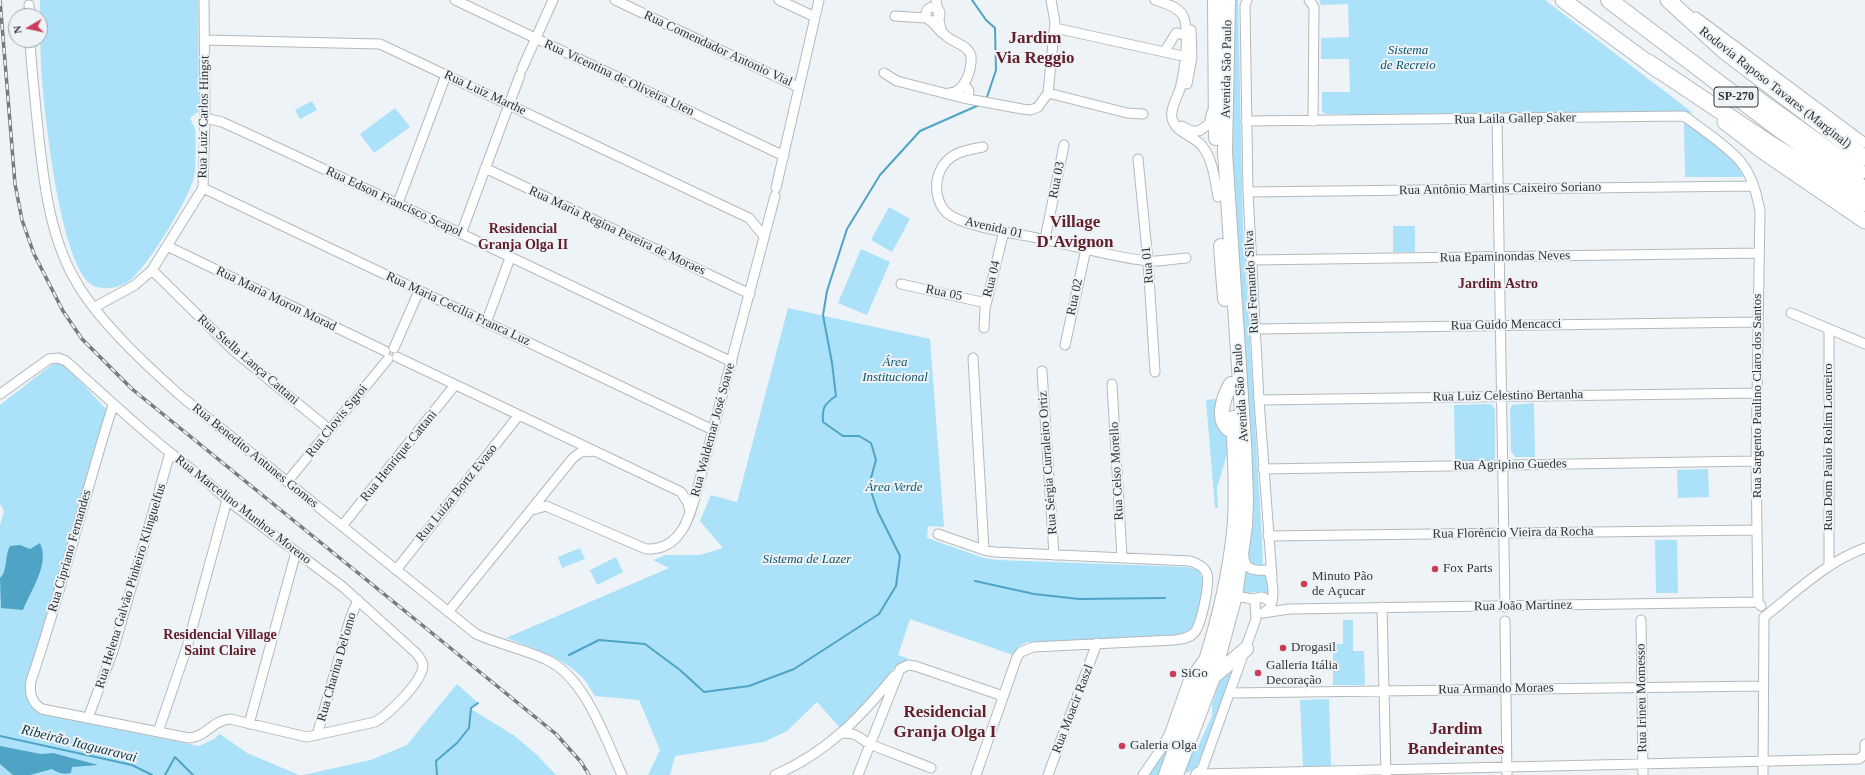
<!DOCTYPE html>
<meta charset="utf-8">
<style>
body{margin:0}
#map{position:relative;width:1865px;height:775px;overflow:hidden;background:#edf3f6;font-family:Georgia,serif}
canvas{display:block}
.north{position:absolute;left:8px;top:8px;width:40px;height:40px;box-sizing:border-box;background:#edf3f6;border:1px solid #a2a7a9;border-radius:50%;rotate:261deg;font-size:11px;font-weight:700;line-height:16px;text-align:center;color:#313435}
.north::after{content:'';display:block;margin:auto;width:14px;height:18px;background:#cc3c58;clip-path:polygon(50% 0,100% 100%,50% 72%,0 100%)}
</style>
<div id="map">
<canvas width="1865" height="775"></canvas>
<div class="north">N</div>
</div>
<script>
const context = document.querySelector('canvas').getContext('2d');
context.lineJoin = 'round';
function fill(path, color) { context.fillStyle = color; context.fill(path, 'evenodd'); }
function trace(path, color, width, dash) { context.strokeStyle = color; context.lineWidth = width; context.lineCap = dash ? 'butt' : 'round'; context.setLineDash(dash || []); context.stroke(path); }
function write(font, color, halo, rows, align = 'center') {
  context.font = font + ' Georgia,serif'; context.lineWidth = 4; context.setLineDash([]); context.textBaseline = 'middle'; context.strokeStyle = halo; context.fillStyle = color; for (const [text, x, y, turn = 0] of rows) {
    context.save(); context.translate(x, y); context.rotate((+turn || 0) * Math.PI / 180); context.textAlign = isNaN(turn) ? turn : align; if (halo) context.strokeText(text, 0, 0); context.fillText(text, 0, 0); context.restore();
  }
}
const green = new Path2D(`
 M40,0H198L199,111L190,118C191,121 194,125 195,129C196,135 196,170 194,177C190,197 144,274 126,283C117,288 104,290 94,286C62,272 46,125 43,91C40,60 40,30 40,0Z
 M1232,0H1238L1243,225L1262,540L1263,568L1259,569L1248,563V557L1229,129Z
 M1319,0H1545L1693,113L1350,118V114H1325L1322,111V92H1350L1349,59H1321V38L1349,37L1348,4L1321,5Z
 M312,101L317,110L300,119L295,110Z
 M395,108L410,127L374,153L360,134Z
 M1684,123C1694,124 1731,157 1738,166C1740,169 1742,173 1743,177H1685Z
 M889,207L910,219L892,252L871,240Z
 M1393,226H1415V252H1393Z
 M861,249L890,262L867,315L838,303Z
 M788,308L930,339L944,527L928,526L927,538L984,558L997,560L1187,567L1198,570L1202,577L1204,586L1195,622L1190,632L1182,636L1027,642L1019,646L1013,655L910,619L898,655L907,658L908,662L893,669L870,697L840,728L817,702L787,731L764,742L675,756L670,775H648L660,750L639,700L595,696C591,690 587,683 583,678C563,657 532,648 506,638L669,568L653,560L666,555H700L723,548L700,521L711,495L737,502Z
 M54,363H63L107,410L27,681C26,696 26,703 39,713L199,746L214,739L220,734L247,753L299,775H0V525L4,511L0,504V405Z
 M1227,398L1228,451L1217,488L1218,508H1215L1206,400Z
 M1534,403L1535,457H1515L1511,451L1510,410L1512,405Z
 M1490,404L1493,406L1495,410V458L1493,460H1455L1454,405Z
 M1708,469L1709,497L1678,498L1677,470Z
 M1655,540H1677L1678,593H1656Z
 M580,548L585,559L562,568L558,557Z
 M616,557L623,572L597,585L590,570Z
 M1245,571L1253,575L1266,573L1269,578L1268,598L1255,592L1248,593L1242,591Z
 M1343,620H1353V651H1364L1365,685H1333V644H1343Z
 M1232,669L1235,672L1197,766L1187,773L1184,766L1189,757L1197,749L1212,716V704L1221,678Z
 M1194,677L1161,775H1148Z
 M457,684L478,703L471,709L515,736L537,755L556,775H303L371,760L407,745Z
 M1329,699L1331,766L1303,767L1300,700Z`);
const water = new Path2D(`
 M40,543C50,564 31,590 23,610L1,608L0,578C8,571 4,557 10,546L20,545L30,549Z
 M0,746L41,754L53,753L98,765L72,767L71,773C64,775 58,773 52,769L30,775H13L0,764Z`);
const stream = new Path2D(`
 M972,0L986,20L995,28L996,70L986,100
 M975,581L1034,594L1079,599L1165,598
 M569,655L599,640L645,644L680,670L704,692L749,686L794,669L879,614L896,586L900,556L878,512L869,485L876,460L871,443L859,436H843L823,422C822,408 824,404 836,396L832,363L823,315L827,291L847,229L880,175L920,131L979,105
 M0,736L132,765L152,775
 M165,775L175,757L193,775
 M437,775L436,761L457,743L469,728L471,708L478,703`);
const minor = new Path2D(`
 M455,0L784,156
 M615,0L798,87
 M779,0L815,17
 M936,0C938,9 939,26 942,31C948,43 967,42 971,56C972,69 965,93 949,93
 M1155,0C1164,3 1176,6 1182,14C1191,27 1184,74 1180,89C1177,98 1170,109 1172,118C1175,133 1195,136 1203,147C1213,161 1215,180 1218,197
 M1247,0L1245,6L1248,192L1259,400L1272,577
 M1309,0L1314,7L1313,121
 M29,5L30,16
 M926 14a7 7 0 1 1 14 0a7 7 0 1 1-14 0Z
 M895,16L926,18L931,21L942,33
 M1696,17L1865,143
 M1055,28L1187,57L1188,60
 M30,40C31,63 34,87 36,110C42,165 46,228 74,278C96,319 147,366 182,397L476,634C498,644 523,649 545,659C585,676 605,738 622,775
 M205,40L380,44L749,218L764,236
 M1165,51L1176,33L1191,36
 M522,69L553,0
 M884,73L897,81L963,98L1022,109L1031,110L1038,107L1048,93L1055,22L1051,0
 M1187,84L1192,57L1191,30
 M959 92a5 5 0 1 1 10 0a5 5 0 1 1-10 0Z
 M1048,93L1127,113L1143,114
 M205,118L222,122C393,200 562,282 732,362
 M1497,119L1505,607
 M1246,121L1684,116C1699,127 1733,150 1743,165C1753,178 1757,196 1760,211L1756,461L1758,602L1761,606
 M1182,126L1191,131H1199L1209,124L1212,112
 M983,147C965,150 948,153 940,171C934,184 936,203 947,213C965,228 1022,234 1046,240C1079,247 1113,257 1147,261C1159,262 1174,259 1186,258
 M1138,159L1148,261L1155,372
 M485,168L750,294
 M203,188L713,430
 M776,188L819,0
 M1248,192L1753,186
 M398,203L446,75
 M461,234L520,75
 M1045,239L1064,145
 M167,246L385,351
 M1251,260L1759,253
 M152,270L234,351L330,430
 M901,284L986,303
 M95,307L135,285L152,270L203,188L205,118L204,0
 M1791,313L1865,344
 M486,323L510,258
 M984,328L985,309L1004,231
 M1255,329L1757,322
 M1829,329V565
 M1065,345L1086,249
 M394,348L419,291
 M397,357L681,492L688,503L690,512
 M973,358L984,550
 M1042,371L1054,555
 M1112,384L1122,557
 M0,394L49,359L58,358L66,361C96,388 125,415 156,441C179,461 205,478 227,500L343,587L416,653C419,657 423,661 423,666C422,682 388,715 375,722L307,737L230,719C211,721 208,736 189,738L42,709C31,702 29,693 31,681C62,590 84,497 113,405
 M1259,400L1757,393
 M1263,469L1756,461
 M287,482L388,359
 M532,510L546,506L646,549C684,551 691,511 699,483L775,196
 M342,526L455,385
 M938,534L984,550L995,552L1190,561C1196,563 1205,567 1207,574C1210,584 1201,626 1194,633C1188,639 1181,639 1174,640L1033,647L1021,652L1017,657L976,775
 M1268,536L1757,530
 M1244,556C1244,569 1253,571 1265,570
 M396,570L519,415
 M1253,599L1262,597L1271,602
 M1382,607L1386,774
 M448,612L573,458L581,452L595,451
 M1263,613L1289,609L1758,602
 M1263,613C1266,611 1269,610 1270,607C1275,598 1273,581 1269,572
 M1641,620L1643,775
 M1505,621L1507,775
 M1230,693L1762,686
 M88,718L113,651L170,453
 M249,724L296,552
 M158,732L187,647L227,500
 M841,733C861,733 858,739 872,745C892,753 911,760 931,768
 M317,735L350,619L358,600
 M1200,774L1859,759L1865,754V744
 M775,775C826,753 860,718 894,676
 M858,775L900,669L908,665L915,666L1003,696
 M1048,775L1097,643
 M1143,775L1163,746L1170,732L1188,681L1202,661
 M1200,775L1256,619L1255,603L1253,599L1235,596
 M1763,775L1764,617C1796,592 1826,562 1865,548`);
const primary = new Path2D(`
 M1215,0L1216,138
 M1221,246L1225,299
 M1231,384C1223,398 1214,425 1234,432
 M1213,677L1246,649
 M1166,775C1196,693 1228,609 1235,521C1237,487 1235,452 1233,418
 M1176,775L1213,677L1235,596L1245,526L1246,499L1244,443L1225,152L1228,0
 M1198,775L1200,774`);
const trunk = new Path2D(`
 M1563,0L1659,71
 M1668,0L1725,52L1865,158
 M1725,122L1764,152L1865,221`);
const motorway = new Path2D(`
 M1609,0L1778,128L1865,190
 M1649,63L1767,142L1865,203
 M1753,96L1859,172`);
const rail = new Path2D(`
 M0,0L15,184L22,220L34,254L63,311L82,339L132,389L556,734L581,762L589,775`);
const markers = [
 [1435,569,4,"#cc3c58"],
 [1304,584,4,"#cc3c58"],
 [1283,648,4,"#cc3c58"],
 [1258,673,4,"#cc3c58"],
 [1173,674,4,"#cc3c58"],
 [1122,746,4,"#cc3c58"]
];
const shields = [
 [1736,97,44]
];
const shieldNames = [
 ["SP-270",1736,97]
];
const streetNames = [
 ["Rua Comendador Antonio Vial",718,49,25],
 ["Avenida São Paulo",1227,69,-89],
 ["Rua Vicentina de Oliveira Uten",619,78,25],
 ["Rodovia Raposo Tavares (Marginal)",1775,88,38],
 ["Rua Luiz Marthe",485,93,25],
 ["Rua Luiz Carlos Hingst",204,117,-89],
 ["Rua Laila Gallep Saker",1515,119,-1],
 ["Rua 03",1057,180,-79],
 ["Rua Antônio Martins Caixeiro Soriano",1500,189,-1],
 ["Rua Edson Francisco Scapol",394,202,25],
 ["Avenida 01",994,228,13],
 ["Rua Maria Regina Pereira de Moraes",617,231,25],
 ["Rua Epaminondas Neves",1505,257,-1],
 ["Rua 01",1148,265,-95],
 ["Rua 04",992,279,-76],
 ["Rua Fernando Silva",1252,282,-93],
 ["Rua 05",944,293,12],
 ["Rua 02",1075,297,-78],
 ["Rua Maria Moron Morad",276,299,26],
 ["Rua Maria Cecília Franca Luz",458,309,25],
 ["Rua Guido Mencacci",1506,325,-1],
 ["Rua Stella Lança Cattani",248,360,41],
 ["Avenida São Paulo",1241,393,-94],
 ["Rua Luiz Celestino Bertanha",1508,396,-1],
 ["Rua Sargento Paulino Claro dos Santos",1758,396,-90],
 ["Rua Clovis Sgroi",337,421,-51],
 ["Rua Waldemar José Soave",713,430,-75],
 ["Rua Dom Paulo Rolim Loureiro",1829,447,-90],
 ["Rua Benedito Antunes Gomes",255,456,39],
 ["Rua Henrique Cattani",399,456,-51],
 ["Rua Sérgia Curraleiro Ortiz",1048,463,-94],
 ["Rua Agripino Guedes",1510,465,-1],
 ["Rua Celso Morello",1117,471,-93],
 ["Rua Luíza Bortz Evaso",457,493,-51],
 ["Rua Marcelino Munhoz Moreno",243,510,38],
 ["Rua Florêncio Vieira da Rocha",1513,533,-1],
 ["Rua Cipriano Fernandes",70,551,-74],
 ["Rua Helena Galvão Pinheiro Klinguelfus",131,586,-73],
 ["Rua João Martinez",1523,606,-1],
 ["Rua Charina Del'omo",337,667,-74],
 ["Rua Armando Moraes",1496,689,-1],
 ["Rua Irineu Momesso",1642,698,-91],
 ["Rua Moacir Raszl",1073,709,-69]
];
const parkNames = [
 ["Sistema",1408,51],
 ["de Recreio",1408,66],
 ["Área",895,363],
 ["Institucional",895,378],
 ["Área Verde",894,488],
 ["Sistema de Lazer",807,560]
];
const poiNames = [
 ["Fox Parts",1443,569],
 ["Minuto Pão",1312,577],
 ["de Açucar",1312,592],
 ["Drogasil",1291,648],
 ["Galleria Itália",1266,666],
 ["Decoração",1266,681],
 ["SiGo",1181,674],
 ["Galeria Olga",1130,746]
];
const neighbourhoodNames = [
 ["Residencial",523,229],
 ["Granja Olga II",523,245],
 ["Jardim Astro",1498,284],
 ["Residencial Village",220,635],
 ["Saint Claire",220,651]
];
const waterNames = [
 ["Ribeirão Itaguaravai",79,744,14]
];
const districtNames = [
 ["Jardim",1035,39],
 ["Via Reggio",1035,59],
 ["Village",1075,223],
 ["D'Avignon",1075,243],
 ["Residencial",945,713],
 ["Granja Olga I",945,733],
 ["Jardim",1456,730],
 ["Bandeirantes",1456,750]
];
fill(green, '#abe1f9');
fill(water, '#4fa3c5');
trace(stream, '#4fa3c5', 2);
trace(minor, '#b3b9bc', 11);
trace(primary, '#b3b9bc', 16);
trace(trunk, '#b3b9bc', 17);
trace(motorway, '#b3b9bc', 18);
trace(minor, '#fff', 9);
trace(primary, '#fff', 14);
trace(trunk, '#fff', 15);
trace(motorway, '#fff', 16);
trace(rail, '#777b7d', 3.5);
trace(rail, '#edf3f6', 2, [6]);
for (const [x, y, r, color] of markers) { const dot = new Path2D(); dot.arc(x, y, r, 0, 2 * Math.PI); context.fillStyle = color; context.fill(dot); trace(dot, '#edf3f6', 1.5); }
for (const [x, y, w] of shields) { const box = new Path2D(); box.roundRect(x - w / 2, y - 10, w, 20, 3); context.fillStyle = '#edf3f6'; context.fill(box); trace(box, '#313435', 1); }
write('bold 12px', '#313435', null, shieldNames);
write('13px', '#313435', '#edf3f6', streetNames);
write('italic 13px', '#11556d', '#edf3f6', parkNames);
write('13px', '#313435', '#edf3f6', poiNames, 'left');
write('bold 14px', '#631e2a', '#edf3f6', neighbourhoodNames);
write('italic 14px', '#0d3442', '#edf3f6', waterNames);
write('bold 17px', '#631e2a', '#edf3f6', districtNames);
</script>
